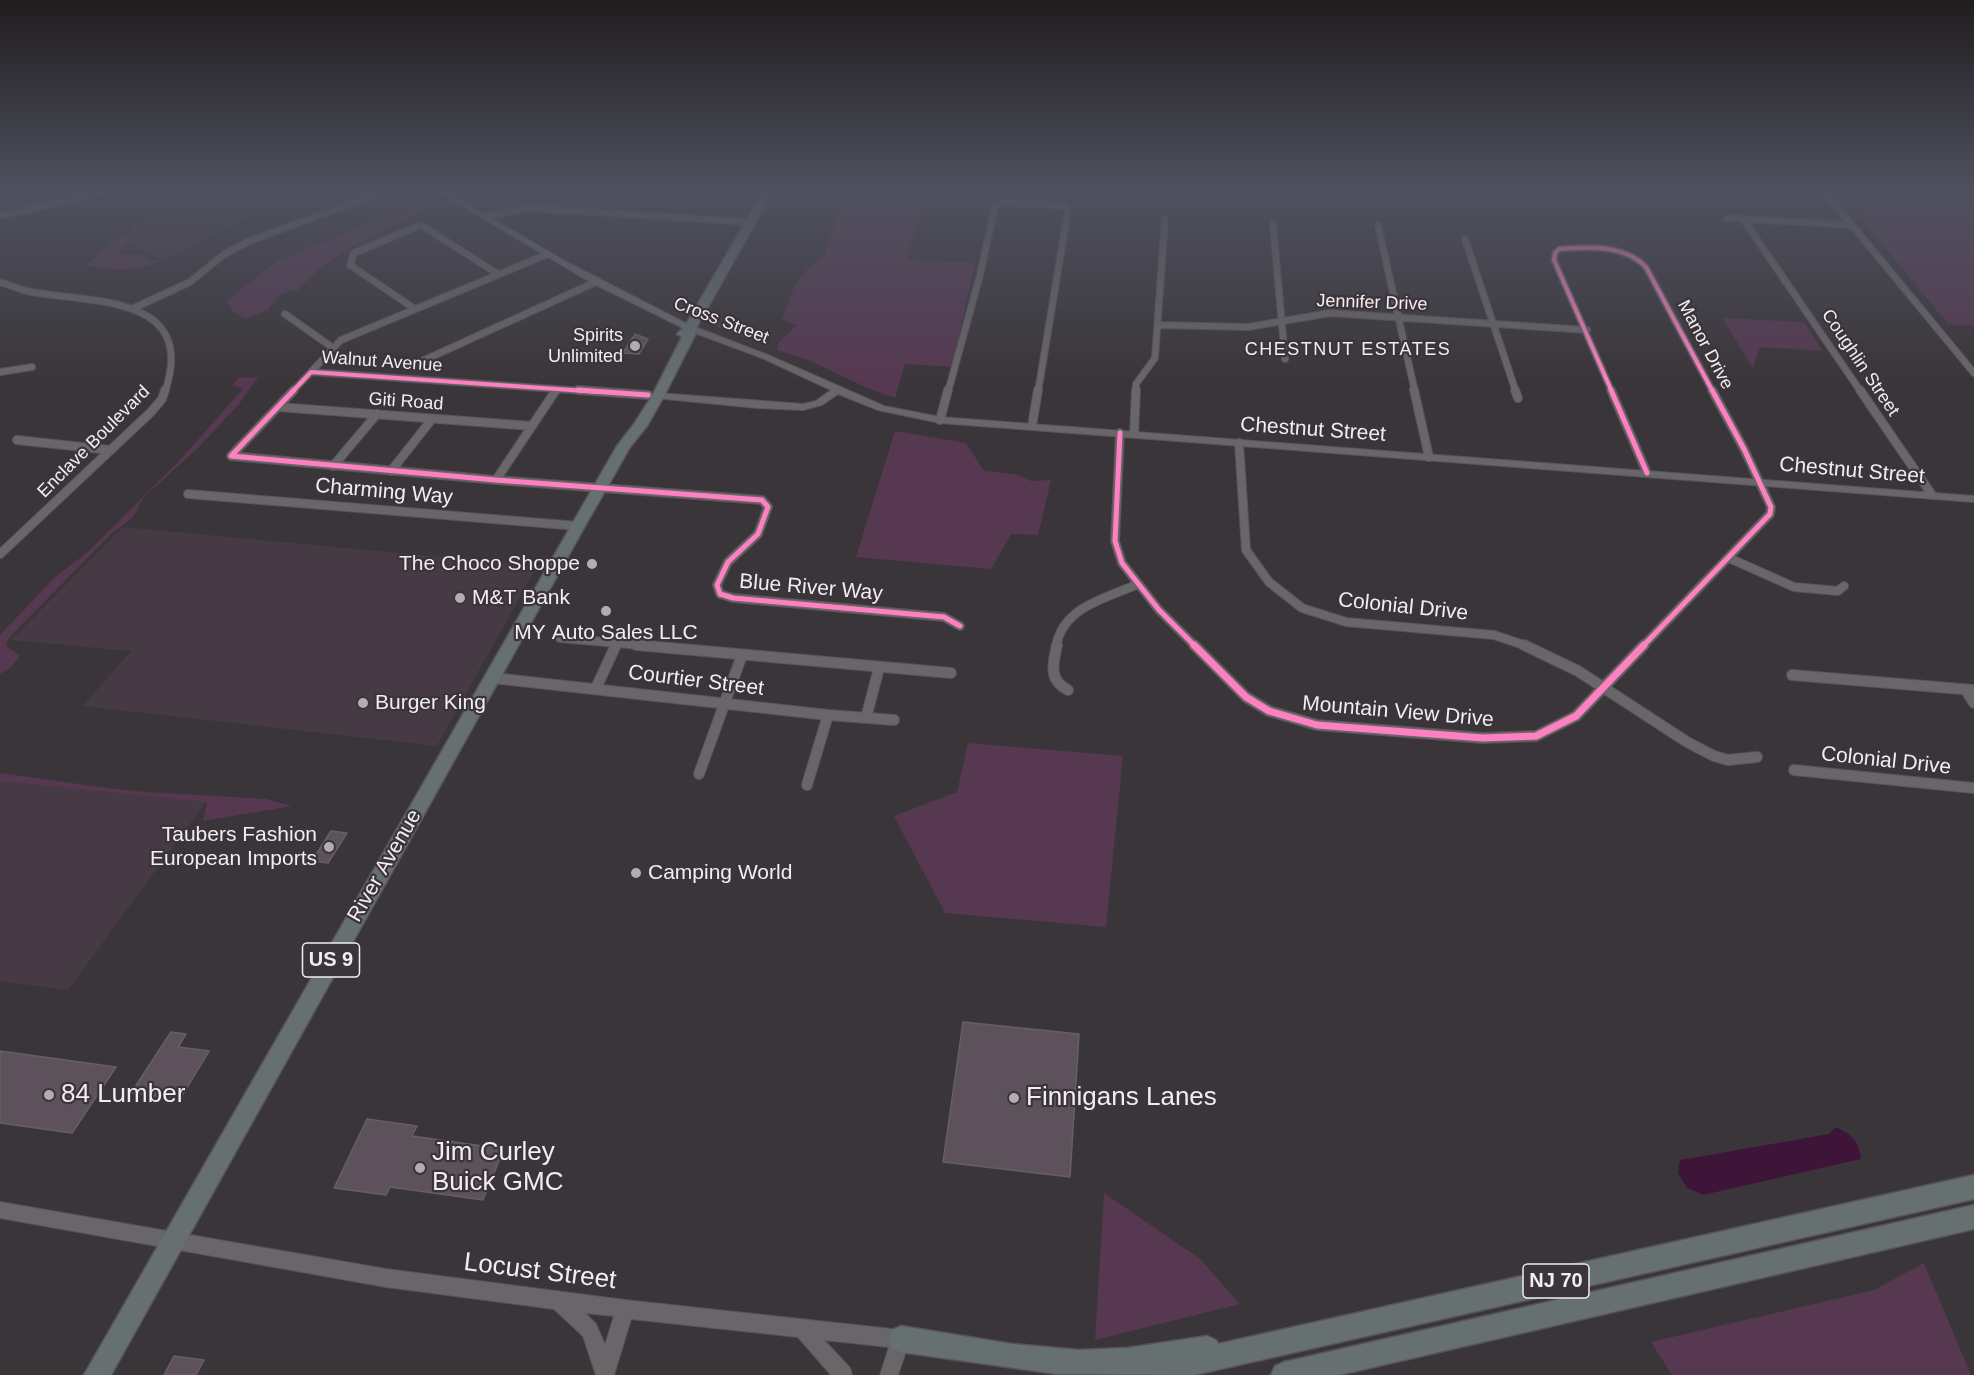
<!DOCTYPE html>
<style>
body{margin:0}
canvas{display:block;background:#3a3539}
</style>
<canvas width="1974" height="1375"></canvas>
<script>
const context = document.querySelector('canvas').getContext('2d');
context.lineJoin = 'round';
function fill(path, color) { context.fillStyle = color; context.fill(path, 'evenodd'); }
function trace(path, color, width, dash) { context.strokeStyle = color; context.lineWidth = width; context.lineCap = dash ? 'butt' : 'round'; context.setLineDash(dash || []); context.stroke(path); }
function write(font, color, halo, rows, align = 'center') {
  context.font = font + ' Arial,sans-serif'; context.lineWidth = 4.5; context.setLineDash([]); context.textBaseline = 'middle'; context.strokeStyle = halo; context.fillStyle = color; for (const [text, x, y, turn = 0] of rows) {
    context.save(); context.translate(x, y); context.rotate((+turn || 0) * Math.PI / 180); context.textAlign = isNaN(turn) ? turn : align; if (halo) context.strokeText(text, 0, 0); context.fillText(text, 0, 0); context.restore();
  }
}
const built = new Path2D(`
 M197,190H318L253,214L162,261L122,241L135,225L175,197Z
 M123,527L537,566L437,746L83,706L131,651L11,640Z
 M0,776L208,799L68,990L0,981Z`);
const green = new Path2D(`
 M415,190L437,200V204C389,230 335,247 298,290L283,293L276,298L268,310L245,319L233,311L227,302L231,297L277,261L422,202L425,199L414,192Z
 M787,190H1006L1003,199L926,197L906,259L975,263L952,367L905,364L895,398L867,388L811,361L777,350L779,342L797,325L782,319L795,285L809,267L824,256L842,203L782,199Z
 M1838,190H1974V326L1948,324Z
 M137,228L117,255H141L151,261L163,259C146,272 107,271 86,265L113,243Z
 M709,315L717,319L716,322L753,325L746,333L752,335L747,338L712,325L708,319Z
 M1722,318L1804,322L1823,351L1760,347L1753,368Z
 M258,377L239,404L199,447L143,498L133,517L110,535L9,638L6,646L20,656L11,667L0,674V635L55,577L88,552L180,460L241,391L242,388L232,385L239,378Z
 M895,431L966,443L984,471L1015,474L1031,481L1051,480L1038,535L1011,534L991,569L856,557Z
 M968,743L1123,756L1106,927L945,913L894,816L957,792Z
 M0,773L128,791L266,799L292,806L203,821L207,802L0,781Z
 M1104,1193L1200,1259L1240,1304L1095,1340Z
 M1924,1263L1971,1375H1672L1651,1342L1874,1290Z`);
const water = new Path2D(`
 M1836,1127C1852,1135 1859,1141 1861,1159L1703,1195L1687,1188L1678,1173L1680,1160L1829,1134Z`);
const building = new Path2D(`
 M635,334L648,339L639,354L623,353Z
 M331,831L347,833L328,863L312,861Z
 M963,1022L1079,1034L1070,1177L943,1162Z
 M171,1032L186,1034L178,1047L209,1051L180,1099L131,1093Z
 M0,1051L116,1067L72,1133L0,1123Z
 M367,1119L417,1126L412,1136L504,1149L483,1200L390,1187L386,1195L334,1188Z
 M174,1356L204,1360L196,1375H164Z`);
const minorFar2 = new Path2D(`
 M1823,190L1974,373
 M0,216L111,190
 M484,217L527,208L750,222
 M1727,218L1852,225
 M1743,219L1861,392
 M1273,224L1285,359
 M1378,225L1415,392
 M1465,239L1516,392
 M0,282C10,285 21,290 31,292C92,303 198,294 165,392
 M134,308L190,282L223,255L249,241L389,190
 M415,309L350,265L354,253L421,225L498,274
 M285,314L333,348
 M1158,325L1248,327L1330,313L1587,330
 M420,362L598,281
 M0,372L32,367
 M311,372L341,340L548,254
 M292,392L311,372L600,392
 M555,392L557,389
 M948,392L980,275L995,206L1004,202L1064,206L1068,210L1038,392
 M1136,392V384L1155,358L1165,219
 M1612,392L1554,260L1555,253L1559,249C1589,247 1623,244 1646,267L1713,392`);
const minorFar1 = new Path2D(`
 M294,390L231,456L496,480L762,500L768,507L758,534L728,562L717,585L720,594L733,598L944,617L960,626
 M578,390L648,395
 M1414,390L1429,457
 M1515,390L1518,398
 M1611,390L1647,473
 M1860,390L1932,495
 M278,407L532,426
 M940,420L948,390
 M1032,426L1038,390
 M1120,433L1115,541L1122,563L1159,610L1195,646
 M1134,434L1136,390
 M17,440L110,450
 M1239,443L1246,550L1269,582L1302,608L1346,622L1494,635L1527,646
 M333,466L377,414
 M391,471L432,419
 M496,480L556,390
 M188,494L578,526
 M0,554L151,412L162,399L165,390
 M1729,558L1794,587L1838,591L1844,586
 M560,638L652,646
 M615,646L617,643
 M1056,646C1064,606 1105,599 1138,584
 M1643,646L1770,514L1771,507L1744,449L1712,390`);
const minor = new Path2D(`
 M636,645L951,673
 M1057,645C1053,663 1048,680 1068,690
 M1194,645L1246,697L1269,711L1317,725L1483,738L1536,736L1576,716L1644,645
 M1524,645L1578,671L1687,742L1714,756L1728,760L1757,757
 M1792,675L1974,690
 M493,678L828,715L894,720
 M596,688L616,645
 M1965,689L1974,703
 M866,718L879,668
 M1794,770L1974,788
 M699,774L742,655
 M807,785L828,715`);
const tertiary = new Path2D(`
 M690,325L768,355L884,406L940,417L1974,496V502L940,423L878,410L838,394L822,405L803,410L757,408L655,398V394L658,393L803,404L816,401L831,390L762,358L687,330L686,328Z
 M0,1202L386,1269L625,1300L901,1330L907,1333L910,1339L898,1375H880L889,1347L824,1340L850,1368L852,1375H831L798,1337L631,1319L614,1375H596L583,1336L554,1309L386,1287L0,1218ZM585,1313L614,1316L605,1345L596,1324Z`);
const secondary = new Path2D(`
 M435,190H444L565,261L695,328L687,330L590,282Z`);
const trunk = new Path2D(`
 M764,190H774L696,328L695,335L664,396L647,426L630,447L585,526L111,1375H84L571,526L617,446L634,424L652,396L682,337L677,334L685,326Z
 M1974,1175V1199L1194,1375L1057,1374L901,1352L892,1348L888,1339L892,1330L901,1326L1012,1344L1079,1350L1127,1348L1207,1336L1216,1340L1218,1344Z
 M1974,1205V1229L1339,1375H1271L1275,1366L1284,1362Z`);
const cyclewayFar2 = new Path2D(`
 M292,392L311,372L600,392
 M1612,392L1554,260L1555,253L1559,249C1589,247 1623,244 1646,267L1713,392`);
const cyclewayFar1 = new Path2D(`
 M294,390L231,456L496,480L762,500L768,507L758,534L728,562L717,585L720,594L733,598L944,617L960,626
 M578,390L648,395
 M1611,390L1647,473
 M1120,433L1115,541L1122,563L1159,610L1195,646
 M1643,646L1770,514L1771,507L1744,449L1712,390`);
const cycleway = new Path2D(`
 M1194,645L1246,697L1269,711L1317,725L1483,738L1536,736L1576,716L1644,645`);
const markers = [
 [635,346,6,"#b2adb1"],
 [592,564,6,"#b2adb1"],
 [460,598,6,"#b2adb1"],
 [606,611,6,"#b2adb1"],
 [363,703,6,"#b2adb1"],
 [329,847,6,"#b2adb1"],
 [636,873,6,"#b2adb1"],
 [49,1095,6,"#b2adb1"],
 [1014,1098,6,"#b2adb1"],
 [420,1168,6,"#b2adb1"]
];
const farStreetnames = [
 ["Jennifer Drive",1372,303,2],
 ["Cross Street",721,321,21],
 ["Manor Drive",1705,345,62],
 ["Walnut Avenue",382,362,4],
 ["Coughlin Street",1860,363,56],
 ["Giti Road",406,402,4],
 ["Enclave Boulevard",94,442,-45]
];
const farPoinames = [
 ["Spirits",623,336],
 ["Unlimited",623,357]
];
const farNeighbourhoodnames = [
 ["CHESTNUT ESTATES",1348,350]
];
const shields = [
 [331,960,57],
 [1556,1281,66]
];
const shieldNames = [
 ["US 9",331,960],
 ["NJ 70",1556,1281]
];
const streetNames = [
 ["Chestnut Street",1313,430,4],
 ["Chestnut Street",1852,471,5],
 ["Charming Way",384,492,5],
 ["Blue River Way",811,588,5],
 ["Colonial Drive",1403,607,6],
 ["Courtier Street",696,681,7],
 ["Mountain View Drive",1398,712,5],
 ["Colonial Drive",1886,761,6],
 ["River Avenue",385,866,-60]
];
const poiNames = [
 ["The Choco Shoppe",580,564,"right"],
 ["M&T Bank",472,598],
 ["MY Auto Sales LLC",606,633,"center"],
 ["Burger King",375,703],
 ["Taubers Fashion",317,835,"right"],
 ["European Imports",317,859,"right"],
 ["Camping World",648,873]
];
const nearPoinames = [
 ["84 Lumber",61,1095],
 ["Finnigans Lanes",1026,1098],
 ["Jim Curley",432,1153],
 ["Buick GMC",432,1183]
];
const nearStreetnames = [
 ["Locust Street",540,1272,7]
];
fill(built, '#463b44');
fill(green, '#563851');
fill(water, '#3e1539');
fill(building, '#5d515b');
trace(building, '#646063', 1.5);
trace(minorFar2, '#585357', 8);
trace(minorFar1, '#585357', 10);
trace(minor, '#585357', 12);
trace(tertiary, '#585357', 2);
trace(secondary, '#585357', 2);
trace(trunk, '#585357', 3);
trace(minorFar2, '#696669', 6);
trace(minorFar1, '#696669', 8);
trace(minor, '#696669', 10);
fill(tertiary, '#696669');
fill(secondary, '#6a6c6f');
fill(trunk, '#667071');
trace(cyclewayFar2, '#ff80c0', 4);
trace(cyclewayFar1, '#ff80c0', 5);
trace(cycleway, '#ff80c0', 7);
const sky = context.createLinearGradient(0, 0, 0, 382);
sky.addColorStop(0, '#201d1f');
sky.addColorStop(0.5, '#4f515f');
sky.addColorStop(1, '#4f515f00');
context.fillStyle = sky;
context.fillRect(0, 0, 1974, 382);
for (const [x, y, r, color] of markers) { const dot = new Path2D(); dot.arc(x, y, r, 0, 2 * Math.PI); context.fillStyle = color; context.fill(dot); trace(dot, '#3b343a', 2); }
write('18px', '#f2edf1', '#3b343a', farStreetnames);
write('18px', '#f2edf1', '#3b343a', farPoinames, 'right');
context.letterSpacing = '1.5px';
write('18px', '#f2edf1', '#3b343a', farNeighbourhoodnames);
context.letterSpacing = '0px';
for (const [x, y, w] of shields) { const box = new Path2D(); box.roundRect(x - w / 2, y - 17, w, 34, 4.5); context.fillStyle = '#3b343a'; context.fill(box); trace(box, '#f2edf1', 1.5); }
write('bold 20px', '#f2edf1', null, shieldNames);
write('21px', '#f2edf1', '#3b343a', streetNames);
write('21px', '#f2edf1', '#3b343a', poiNames, 'left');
write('26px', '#f2edf1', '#3b343a', nearPoinames, 'left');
write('26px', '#f2edf1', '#3b343a', nearStreetnames);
</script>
